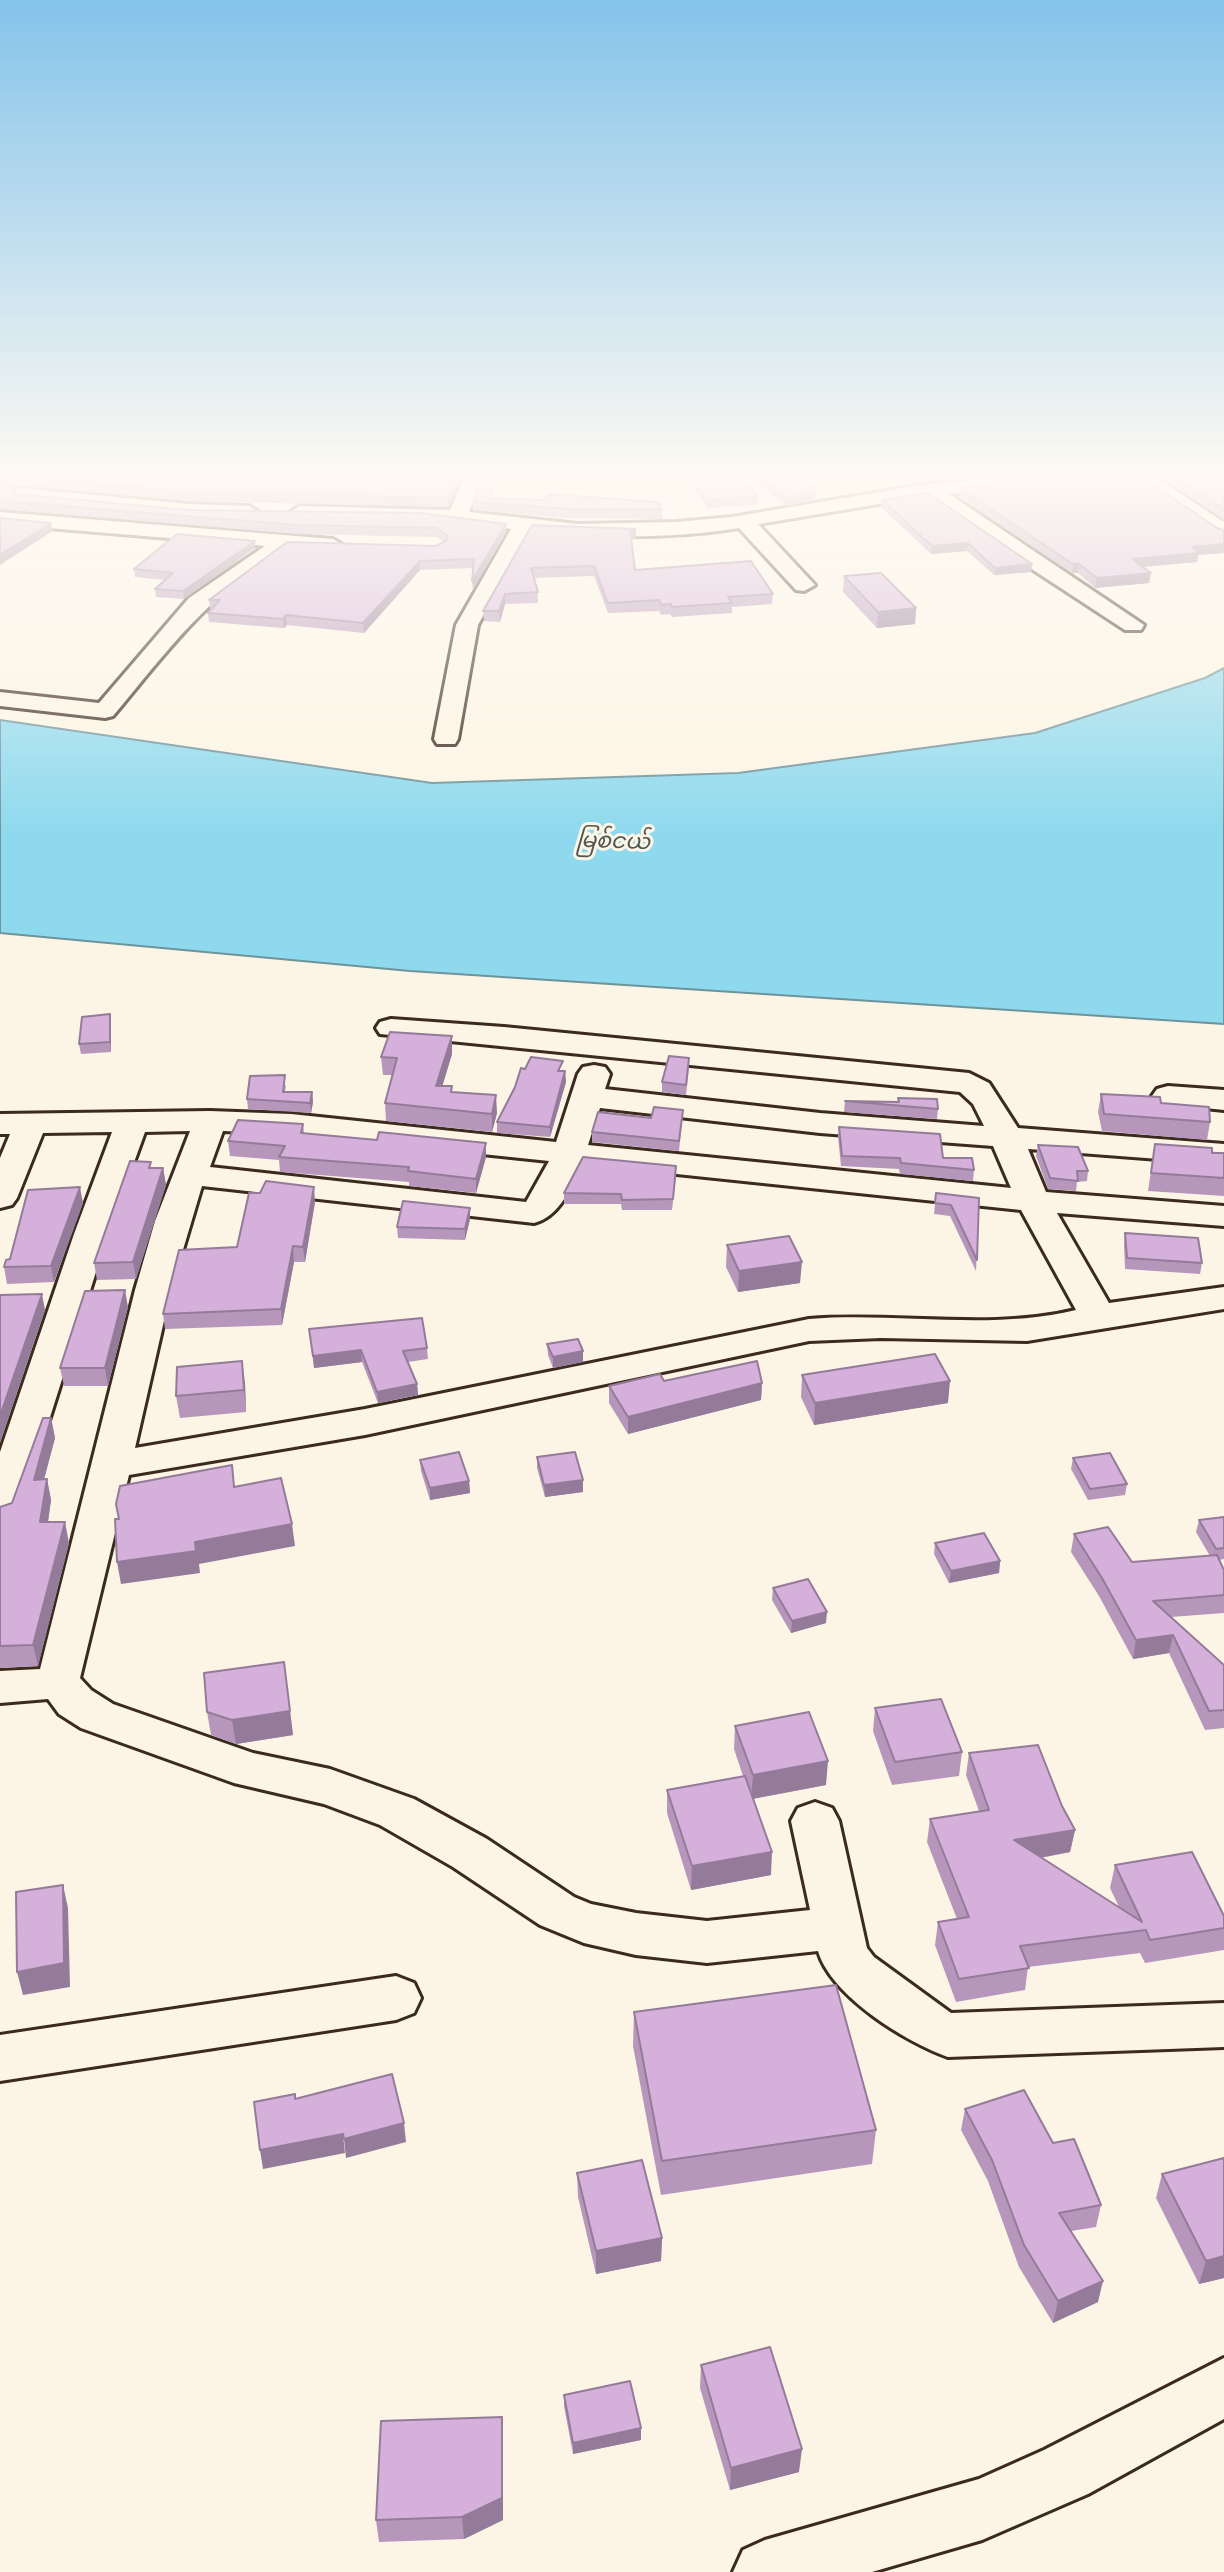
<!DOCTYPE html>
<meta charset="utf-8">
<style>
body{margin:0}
canvas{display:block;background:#fcf5e5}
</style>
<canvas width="1224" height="2572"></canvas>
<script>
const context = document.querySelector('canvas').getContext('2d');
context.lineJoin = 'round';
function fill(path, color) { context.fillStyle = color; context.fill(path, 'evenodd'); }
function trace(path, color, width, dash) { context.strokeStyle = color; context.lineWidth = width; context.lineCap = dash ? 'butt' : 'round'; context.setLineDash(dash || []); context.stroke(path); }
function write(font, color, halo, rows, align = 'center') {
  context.font = font + ' Mali,"Noto Sans Myanmar",sans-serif'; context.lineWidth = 6; context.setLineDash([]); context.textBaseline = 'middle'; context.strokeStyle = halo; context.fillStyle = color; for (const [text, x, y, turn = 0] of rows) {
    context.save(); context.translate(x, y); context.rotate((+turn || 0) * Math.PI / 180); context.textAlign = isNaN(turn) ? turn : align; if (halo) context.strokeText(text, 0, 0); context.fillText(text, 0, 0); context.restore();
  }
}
const water = new Path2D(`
 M1224,668V1024L410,971L0,933V720L432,783L738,773L1035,733L1205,678Z`);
const minor = new Path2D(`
 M465,476H483L469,512L578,524L676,522L732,517L921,485L1015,476H1079L1070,482L949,494L1144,625L1141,630H1125L1018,560L927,496L758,524L815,585L804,591L796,590L739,528C671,539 598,538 530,531L478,625L458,739L455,744H437L434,739L456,625L511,529L422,519L300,518L290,512L300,506L450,510Z
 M1132,476H1154L1224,522V537L1217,535Z
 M19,488L189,504L249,506L259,512L249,518L189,516L12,498L9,494Z
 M0,512L333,539L343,545C329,561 301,540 285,550C206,596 170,648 113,716L105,718L0,706V692L99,703L189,598L265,546L0,524Z
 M391,1019L504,1027L969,1073L989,1083L1018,1128L1224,1144V1164L1028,1149L1046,1192L1224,1206V1226L1057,1213L1109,1303L1224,1287V1309L1027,1341L881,1338L809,1341L365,1435L129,1475L80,1678L91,1690L113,1704L253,1753L330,1769L414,1799L487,1839L574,1897L591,1904L636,1913L707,1921L810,1910L791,1821L798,1808L815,1802L832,1808L839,1821L867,1948L874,1957L951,2013L1224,2003V2047L948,2057C906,2042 831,1996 818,1951L707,1963L636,1955L584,1943L540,1925L453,1867L380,1825L324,1804L234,1783L81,1728L59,1714L48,1699L0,1703V1671L40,1669L135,1290L155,1221L190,1131L145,1132L108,1234L20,1512L14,1522L0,1526V1452L74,1234L112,1132L43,1133L17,1198L12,1205L0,1208V1158L10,1134H0V1114L210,1111L291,1114L556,1142L578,1074L583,1067L594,1065L605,1067L610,1074L605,1089L820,1113L984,1126L973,1104L960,1092L380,1034L376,1028L380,1022ZM600,1108L820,1133L993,1146L1011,1188L588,1145ZM223,1131L291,1134L549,1161L526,1202L210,1167ZM581,1164L1021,1210L1076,1310C990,1331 897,1312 809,1319L365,1409L135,1448L171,1290L202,1186L534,1223C559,1217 572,1187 581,1164Z
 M1168,1086L1224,1090V1110L1157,1103L1152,1096L1157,1089Z
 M396,1976L414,1983L421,1998L414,2013L396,2020L0,2081V2035Z
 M1224,2358V2419L1088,2494L982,2540L872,2572H733L743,2550L765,2540L979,2479L1044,2450Z`);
const wall = new Path2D(`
 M0,476H462L448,507L189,501L19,485L11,490L17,494L188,510L506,532L473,590L474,568L420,570L364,633L287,625L284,628L209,622L208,613L212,609H210L209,600L436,546L444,541L436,537L297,534L0,509Z
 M483,476H494L493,498L662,510V519L567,518L473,510V502Z
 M686,476H740L758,497V505L707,508L686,479Z
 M1159,476H1224V520Z
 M760,478L815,500L786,506L760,485Z
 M959,488L1224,530V553L1198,555L1197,562L1142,567L1149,583L1095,588L1078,573H1072L959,497Z
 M882,500L1031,572L994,575L967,551L931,554L881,507Z
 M532,525L636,538L631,539L635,570L773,594L772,604L732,607V613L672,617L670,614L661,615L659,611L608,613L594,576L534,578L538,592V603L505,604L500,622L484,621L483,611Z
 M255,541V548L184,599L156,597L155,589L164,580L135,577L134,569Z
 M844,576L916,608L915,624L877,628L843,592Z
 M111,1024V1052L81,1054L79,1044Z
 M452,1036V1054L442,1086H452V1092L497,1113L492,1132L386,1121L385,1103L392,1075H383L381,1057Z
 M689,1068L686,1095L662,1092V1082Z
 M563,1071H565L566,1082L550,1137L497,1133V1122Z
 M286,1085L285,1092H312L313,1102L311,1113L248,1109L247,1099Z
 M1101,1094L1210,1122L1207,1140L1102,1131L1098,1112Z
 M898,1098L938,1109L937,1119L844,1112L845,1101L898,1102Z
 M683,1110L679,1151L592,1142V1132Z
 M303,1124L304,1133L486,1157L476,1193L409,1186V1182L280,1172L279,1160L230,1156L228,1141Z
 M839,1127L943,1158L974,1170L973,1181L900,1174L899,1169L841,1166L838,1137Z
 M1155,1144L1224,1153V1196L1148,1191Z
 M1038,1145L1088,1171L1087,1181L1077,1182L1076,1191L1048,1189L1036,1156Z
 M152,1168H163L166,1185L136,1279L97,1280L94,1263Z
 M676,1177L672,1210H622L621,1204H564V1193Z
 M936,1193L979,1198L976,1271L950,1216L934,1214Z
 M315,1202L305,1262H294L282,1325L165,1329L163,1314Z
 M83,1203L54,1282L7,1284L4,1267L10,1259Z
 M470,1208V1219L465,1240L398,1238L397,1227Z
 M1125,1233L1202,1263L1200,1274L1125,1269L1124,1244Z
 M727,1245L800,1283L738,1292L726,1267Z
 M128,1307L108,1386H64L60,1368Z
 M309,1329L427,1348L428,1359L408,1362L417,1384L418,1395L378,1403L362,1362L314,1368Z
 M547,1344L583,1362L553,1368L548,1355Z
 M802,1375L948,1403L814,1425L801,1397Z
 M664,1381L762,1383L761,1400L628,1434L609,1403V1386Z
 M245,1383L246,1412L180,1418L176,1396Z
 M51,1418L55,1438L44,1480L47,1479L51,1500L48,1522L69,1543L38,1666L0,1668V1507L12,1503Z
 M537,1457L583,1480V1492L545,1497L537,1468Z
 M1073,1458L1127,1484L1125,1495L1088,1500L1071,1469Z
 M420,1460L469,1481L470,1493L430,1500L421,1471Z
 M1224,1517V1559L1219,1560L1224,1570V1613L1171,1617L1224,1665V1728L1205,1730L1169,1653L1133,1659L1099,1596L1071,1552L1074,1534L1132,1562L1210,1556L1196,1532L1199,1520Z
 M935,1543L1000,1561L999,1573L949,1583L934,1554Z
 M773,1588L826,1623L791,1633L772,1600Z
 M284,1662L293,1735L236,1744L211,1735L207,1712Z
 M875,1708L962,1752L959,1776L892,1785L873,1731Z
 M735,1726L826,1785L753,1799L771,1875L691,1890L667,1813V1790L743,1776L734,1749Z
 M969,1753L1062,1806L1075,1830L1070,1852L1041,1858L1119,1907L1110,1888L1115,1865L1224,1916V1950L1145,1963L1140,1953L1028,1967L1025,1990L956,2002L935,1945L938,1922L957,1919L927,1842L930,1819L979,1811L966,1775Z
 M634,2012L876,2130L872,2164L661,2195L633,2046Z
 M965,2109L1053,2143L1101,2205L1096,2227L1071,2231L1098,2302L1053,2323L1019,2267L988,2181L961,2130Z
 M1224,2158V2278L1199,2284L1156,2198L1162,2174Z
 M577,2173L662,2238L661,2261L596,2274L578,2197Z
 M701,2365L799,2472L730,2490L700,2388Z
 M564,2395L641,2440L573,2454L564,2406Z
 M502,2417L503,2439V2520L464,2539L379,2542L376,2520Z`);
const shadedWall = new Path2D(`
 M458,476H462L448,507V498Z
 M937,476H992L936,480Z
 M18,477L19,485L6,493L5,485Z
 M816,493L815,500L786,506V498Z
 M51,523L53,531L0,565V555Z
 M506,524V532L473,590L472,581Z
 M630,529H636V538L630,539Z
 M255,541V548L184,599L183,591Z
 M968,543L967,551L931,554L932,546Z
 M1224,544V553L1198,555L1197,562L1130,568L1132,559L1192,547Z
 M420,561V570L364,633L363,623Z
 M1032,564L1031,572L994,575L995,568Z
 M1073,564H1079L1078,573H1072Z
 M1151,573L1149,583L1095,588L1097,578Z
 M505,594V604L500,622L499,611Z
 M916,608L915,624L877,628L878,612Z
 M286,615L287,625L284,628L283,619Z
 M110,1014L111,1024V1052L110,1042Z
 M452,1036V1054L437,1104L436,1086Z
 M565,1071L566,1082L550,1137V1127Z
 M312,1092L313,1102L311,1113L310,1103Z
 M496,1095L497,1113L492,1132V1114Z
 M486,1143V1157L476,1193V1179Z
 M163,1168L166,1185L136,1279L133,1262Z
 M80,1187L83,1203L54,1282L51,1266Z
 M314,1187L315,1202L305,1262L303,1247Z
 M470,1208V1219L465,1240V1229Z
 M293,1246L294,1262L282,1325L281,1309Z
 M802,1262L800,1283L738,1292L739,1271Z
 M125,1290L128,1307L108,1386L105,1368Z
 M42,1294L45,1310L0,1443V1416Z
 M361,1350L362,1362L314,1368L313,1356Z
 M583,1351V1362L553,1368V1357Z
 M242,1361L245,1383L246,1412L244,1390Z
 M950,1381L948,1403L814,1425L815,1403Z
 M762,1383L761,1400L628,1434V1417Z
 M417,1384L418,1395L378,1403L377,1392Z
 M51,1418L55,1438L38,1501L34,1480Z
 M47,1479L51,1500L45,1543L40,1522Z
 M583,1480V1492L545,1497L544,1485Z
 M469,1481L470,1493L430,1500V1488Z
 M65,1522L69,1543L38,1666L33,1645Z
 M292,1524L295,1546L199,1564L200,1573L121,1584L117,1562L195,1542Z
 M1000,1561L999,1573L949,1583L951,1571Z
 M827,1612L826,1623L791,1633L792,1621Z
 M1173,1635L1169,1653L1133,1659L1136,1640Z
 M290,1711L293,1735L236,1744L232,1720Z
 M828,1761L826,1785L751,1799L753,1775Z
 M1075,1830L1070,1852L1010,1863L1014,1840Z
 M772,1852L771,1875L691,1890L692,1866Z
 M63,1885L68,1908L70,1987L23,1995L17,1972Z
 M404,2123L406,2142L346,2158L344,2139Z
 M343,2134L345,2153L263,2169L260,2150Z
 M662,2238L661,2261L596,2274V2251Z
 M1224,2256V2278L1199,2284L1206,2261Z
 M1103,2281L1098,2302L1053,2323L1058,2301Z
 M502,2417L503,2439V2520L464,2539L462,2517Z
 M641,2428V2440L573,2454V2443Z
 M802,2449L799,2472L730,2490L731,2468Z`);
const building = new Path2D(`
 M0,476H458L448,498L188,492L18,477L5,485L17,494L188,510L421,513L506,524L472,581L474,559L420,561L363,623L286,615L283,619L208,613L220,600H209L287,542L436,546L447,540V535L436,528L296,525L0,501Z
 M483,476H494L492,498L544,500L548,494L658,502L662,510L567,509L473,502Z
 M690,476H740L758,497L707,500Z
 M781,476H800L816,493L786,498L760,478Z
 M1072,476H1140L1217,528L1224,530V544L1192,547L1199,553L1132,559L1151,573L1097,578L1079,564H1073L959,488Z
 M1173,476H1224V510Z
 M928,493L1032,564L995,568L968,543L932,546L882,500Z
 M0,518L51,523L0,555Z
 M532,525L636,529H630L635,570L751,561L773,594L728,597L732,603L672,607L671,604L661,605L659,600L608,603L594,566L531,568L538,592L505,594L499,611H483Z
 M177,534L255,541L183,591L155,589L173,573L134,569Z
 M881,573L916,608L878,612L844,576Z
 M110,1014V1042L79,1044L82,1017Z
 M390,1032L452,1036L436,1086H452L451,1092L496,1095L492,1114L385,1103L397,1058L381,1057Z
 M669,1056L689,1058L686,1085L662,1082Z
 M531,1057L563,1061L558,1071H565L550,1127L497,1122L515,1087L521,1068L525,1069Z
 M285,1075L283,1092H312L310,1103L247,1099L250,1076Z
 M1101,1094L1160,1097L1161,1103L1209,1107L1210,1122L1104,1114Z
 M898,1098L937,1099L938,1109L845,1101L899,1102Z
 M654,1107L683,1110L679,1141L592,1132L598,1112L651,1118Z
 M238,1120L303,1124L301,1133L377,1140L379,1132L486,1143L476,1179L408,1171L409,1167L279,1157L285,1146L228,1141Z
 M839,1127L940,1134L943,1158H972L974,1170L901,1163L900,1158L842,1156Z
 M1155,1144L1212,1148V1153H1224V1178L1151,1173Z
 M1038,1145L1078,1147L1088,1171H1077L1078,1181L1050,1178Z
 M583,1157L676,1166L673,1199L622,1200L621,1194L564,1193Z
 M130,1161L151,1162L149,1168H163L133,1262L94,1263Z
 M266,1181L314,1187L303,1247L293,1246L281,1309L163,1314L179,1250L237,1247L249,1193H260Z
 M80,1187L51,1266L4,1267L6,1260L10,1259L28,1190Z
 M936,1193L979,1198L977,1260L951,1205L935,1203Z
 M403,1201L470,1208L465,1229L397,1227Z
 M1125,1233L1198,1238L1202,1263L1127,1258Z
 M789,1236L802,1262L739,1271L727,1245Z
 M125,1290L105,1368H60L85,1291Z
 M42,1294L0,1416V1295Z
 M422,1318L427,1348L403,1351L417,1384L377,1392L361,1350L313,1356L309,1329Z
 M578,1339L583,1351L553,1357L547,1344Z
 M935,1354L950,1381L815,1403L802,1375Z
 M242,1361L244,1390L176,1396L177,1367Z
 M757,1361L762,1383L628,1417L609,1386L660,1374L664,1381Z
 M43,1418H51L34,1480L47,1479L40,1522H65L33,1645L0,1646V1507L12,1503Z
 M459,1452L469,1481L430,1488L420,1460Z
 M575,1452L583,1480L544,1485L537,1457Z
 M1110,1453L1127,1484L1090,1489L1073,1458Z
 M232,1465L234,1487L281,1478L292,1524L195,1542L196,1551L117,1562L115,1519H119L116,1504L120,1486Z
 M1224,1517V1548L1216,1549L1199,1520Z
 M1108,1527L1132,1562L1217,1555L1224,1570V1595L1153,1601L1224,1665V1710L1209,1711L1173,1635L1136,1640L1102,1578L1074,1534Z
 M984,1533L1000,1561L951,1571L935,1543Z
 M808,1579L827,1612L792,1621L773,1588Z
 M284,1662L290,1711L232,1720L207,1712L204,1673Z
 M941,1699L962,1752L895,1762L875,1708Z
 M809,1712L828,1761L753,1775L735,1726Z
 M1038,1745L1062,1806L1075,1830L1014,1840L1142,1922L1115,1865L1192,1852L1224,1916V1928L1150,1940L1146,1930L1020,1946L1029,1968L959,1979L938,1922L969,1917L930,1819L989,1810L969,1753Z
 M745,1776L772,1852L692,1866L667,1790Z
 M63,1885L64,1963L17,1972L16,1892Z
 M836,1985L876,2130L662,2161L634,2012Z
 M392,2074L404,2123L344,2139L343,2134L260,2150L254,2102L295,2094V2099Z
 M1024,2090L1053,2143L1074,2139L1101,2205L1059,2213L1103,2281L1058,2301L1024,2245L992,2160L965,2109Z
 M1224,2158V2256L1206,2261L1162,2174Z
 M642,2160L662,2238L596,2251L577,2173Z
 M770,2347L802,2449L731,2468L701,2365Z
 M630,2381L641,2428L573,2443L564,2395Z
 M502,2417V2498L462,2517L376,2520L381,2421Z`);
const farWaternames = [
 ["မြစ်ငယ်",613,841,2]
];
fill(water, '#8ed9ee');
trace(water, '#6d939b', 2);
trace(minor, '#3b2a1e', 6);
fill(minor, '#fcf5e5');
fill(wall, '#b697bb');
fill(shadedWall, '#947b99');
fill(building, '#d4b0da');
trace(building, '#947b99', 2);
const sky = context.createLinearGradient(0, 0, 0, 836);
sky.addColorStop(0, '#84c3ea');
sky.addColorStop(0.57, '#fefaf3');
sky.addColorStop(1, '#fefaf300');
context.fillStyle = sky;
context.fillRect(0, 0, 1224, 836);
write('italic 22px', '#505652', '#fcf5e5', farWaternames);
</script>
